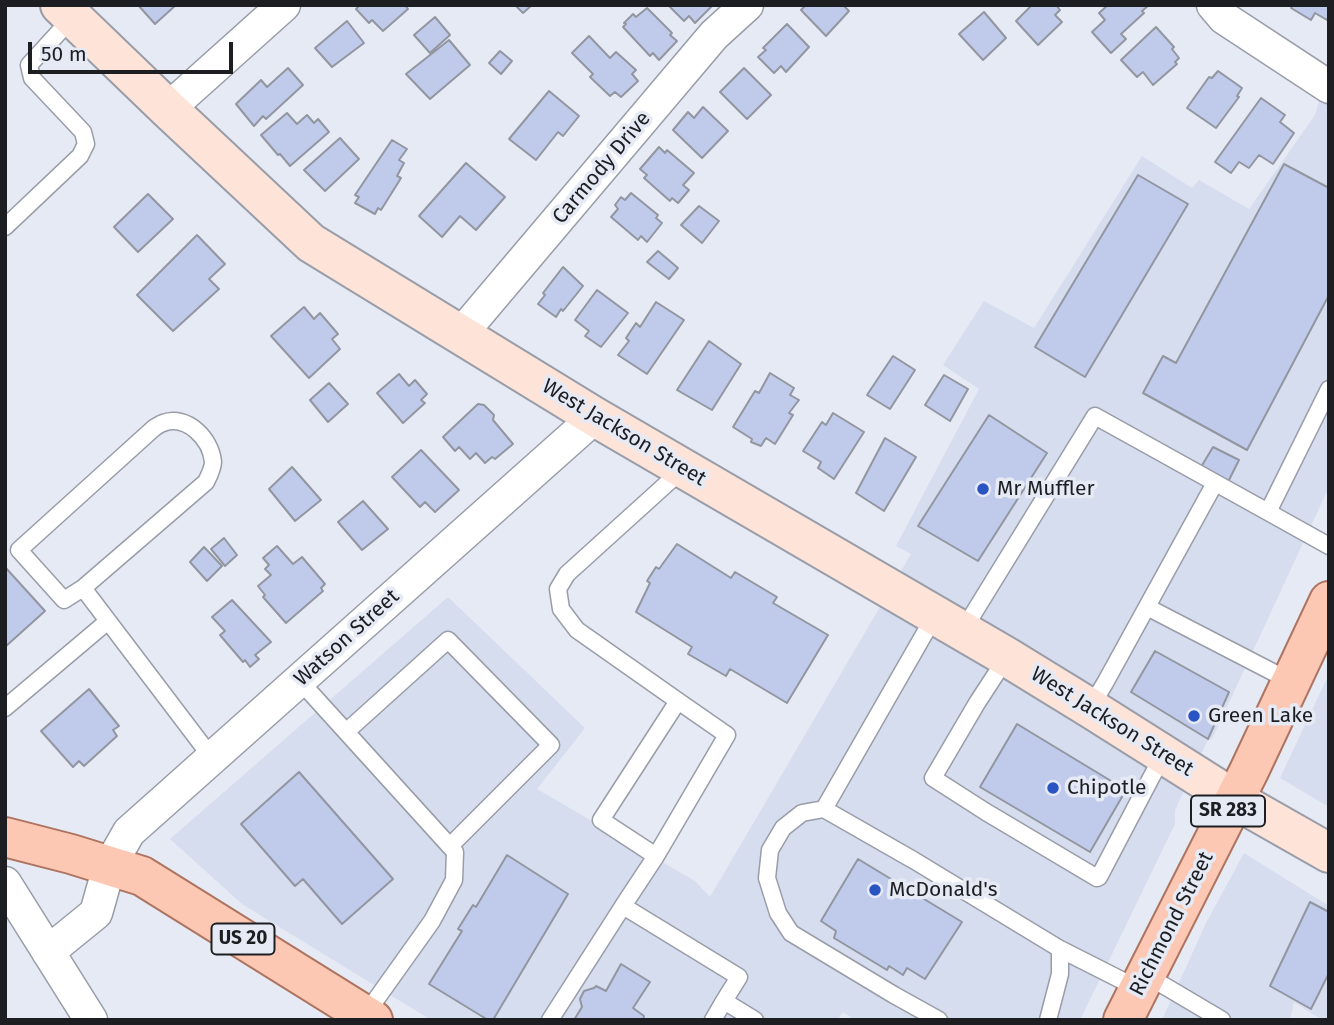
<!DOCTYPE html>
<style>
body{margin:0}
#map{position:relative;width:1334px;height:1025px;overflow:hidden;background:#e6eaf5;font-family:"Fira Sans",sans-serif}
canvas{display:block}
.frame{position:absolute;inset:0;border:7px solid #1c1e22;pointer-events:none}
.scale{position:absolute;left:28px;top:42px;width:205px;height:32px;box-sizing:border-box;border:4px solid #1c1e22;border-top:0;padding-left:9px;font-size:21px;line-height:24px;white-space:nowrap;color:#1c1e22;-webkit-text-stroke:5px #e6eaf5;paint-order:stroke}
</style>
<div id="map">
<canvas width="1334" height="1025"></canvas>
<div class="frame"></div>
<div class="scale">50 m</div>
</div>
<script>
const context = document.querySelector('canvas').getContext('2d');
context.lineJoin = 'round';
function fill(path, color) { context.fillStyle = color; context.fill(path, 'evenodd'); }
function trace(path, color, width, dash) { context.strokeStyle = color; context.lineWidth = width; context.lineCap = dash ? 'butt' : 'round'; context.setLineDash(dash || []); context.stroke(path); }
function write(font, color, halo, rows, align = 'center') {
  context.font = font + ' "Fira Sans",sans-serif'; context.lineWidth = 7; context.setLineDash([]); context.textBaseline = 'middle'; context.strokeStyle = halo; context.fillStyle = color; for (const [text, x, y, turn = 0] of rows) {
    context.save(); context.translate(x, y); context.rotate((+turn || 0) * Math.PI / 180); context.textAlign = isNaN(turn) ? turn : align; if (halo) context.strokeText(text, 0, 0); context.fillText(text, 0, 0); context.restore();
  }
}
const built = new Path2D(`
 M1329,67V487L1213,737L1207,742L1175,810V824L1080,1020H855L843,1012L837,1020H431L242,904L170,839L448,597L585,728L537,789L695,881L710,897L911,554L896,546L979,389L943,365L984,301L1034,328L1142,156L1192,188L1199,180L1249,209L1315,115Z
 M1329,674V807L1280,778Z
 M1244,853L1329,906V1020H1322L1294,1002L1290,1020H1162L1206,923Z`);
const building = new Path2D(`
 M138,5H176L155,24Z
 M360,5H405L408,9L383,31L372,20L369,23L356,9Z
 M515,5H532L523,13Z
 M668,5H713L695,23L689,16L684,21Z
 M806,5H843L849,11L826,36L801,10Z
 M1032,5L1049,6L1056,5L1060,10L1055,15L1062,22L1038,45L1016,21Z
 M1108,5H1149L1142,11L1144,13L1121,34L1126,39L1111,53L1092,32L1105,20L1099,13Z
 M1293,5H1329V16L1327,20L1315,13L1311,20L1291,8Z
 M647,8L672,33L670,35L677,41L659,60L653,53L650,56L623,27L626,24L624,23L633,14L636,17Z
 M984,12L1006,38L983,60L959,34Z
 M435,17L450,35L430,53L414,35Z
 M347,21L364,43L332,67L315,48Z
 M787,24L809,47L786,72L781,66L774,73L758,57L766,50L763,48Z
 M1156,27L1174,47L1172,49L1179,58L1175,62L1177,64L1153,85L1143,72L1137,77L1121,60Z
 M589,36L610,58L616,52L636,70L632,74L638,81L621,97L615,92L610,96L590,77L593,74L572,53Z
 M449,40L470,65L430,99L406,74Z
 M500,51L512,61L501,74L489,63Z
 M288,68L303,85L266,119L263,116L254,126L236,104L261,80L267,87Z
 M744,68L771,95L747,119L720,92Z
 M1218,71L1242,88L1237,96L1239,97L1216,128L1187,108L1209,77L1212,78Z
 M549,91L579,116L563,136L558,132L536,160L509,139Z
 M1261,98L1285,115L1280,122L1294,133L1273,164L1259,155L1249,168L1239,162L1231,173L1215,162Z
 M703,107L728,131L702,158L673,130L688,112L694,118Z
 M287,113L297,124L307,115L314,123L318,119L329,132L290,166L280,154L278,155L261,135Z
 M340,138L359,159L325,191L304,170Z
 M392,140L407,149L399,160L404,163L397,176L401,178L381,210L378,208L375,214L355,203L359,197L355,195Z
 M659,147L665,153L667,150L694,173L683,185L689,190L678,203L672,198L670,201L644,178L647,175L640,169Z
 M466,163L505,197L476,230L460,216L442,237L419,216Z
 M1284,164L1329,188V295L1247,450L1143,393L1163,356L1176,363Z
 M1138,175L1188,204L1085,377L1035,347Z
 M631,193L658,215L656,218L662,223L647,242L641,236L638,240L611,217L618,209L615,205L621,197L625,200Z
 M148,194L173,219L138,252L114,227Z
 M699,206L719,221L702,243L681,225Z
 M197,235L225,264L209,279L219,289L173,331L137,295Z
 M658,251L678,268L669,279L647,262Z
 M563,267L583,286L563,311L561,309L556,317L538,304L545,295L543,293Z
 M597,290L628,313L601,347L585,336L589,331L575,320Z
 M656,302L684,320L647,374L618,355L629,341L626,338L636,323L640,327Z
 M304,307L314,319L320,313L338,334L332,339L340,349L309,378L271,336Z
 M709,341L741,364L712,410L677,390Z
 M893,356L915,370L890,409L867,395Z
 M770,373L794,388L790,395L799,400L789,413L793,415L775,444L766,438L761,446L751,442L752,439L733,427L755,391L759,393Z
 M399,374L409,386L415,380L427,394L421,400L425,403L403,423L377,393Z
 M944,375L968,389L950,421L925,405Z
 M329,383L348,404L328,422L310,400Z
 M478,404L484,405L494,415L493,420L513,444L495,459L492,457L485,463L476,453L470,459L459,447L455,451L443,437Z
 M833,413L864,432L834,479L818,468L821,462L803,451L822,422L826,425Z
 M989,415L1047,453L978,561L918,526Z
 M885,438L916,457L884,511L856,493Z
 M1213,447L1239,460L1226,486L1198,472Z
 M421,450L459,490L435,512L425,502L420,507L392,477Z
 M292,467L321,500L295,521L269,489Z
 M363,501L388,529L362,550L338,522Z
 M224,538L237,555L225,566L211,549Z
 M677,544L731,578L735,572L777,597L773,603L828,635L787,703L730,669L726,676L688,654L692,647L636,612L650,583L647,581L656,567L659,569Z
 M277,546L293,564L302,557L325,584L321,588L323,591L286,623L263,597L265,595L258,586L271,575L265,569L269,565L263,558Z
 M204,547L222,566L207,581L190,562Z
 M5,567L45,611L5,647Z
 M232,600L271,642L255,655L259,659L250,667L245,660L243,662L220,635L225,631L212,617Z
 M1155,651L1229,692L1208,739L1131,692Z
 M89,689L119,726L113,730L117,736L84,766L79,761L73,767L41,731Z
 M1017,724L1126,790L1090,852L980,787Z
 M299,772L393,879L342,924L303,879L295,886L241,824Z
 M507,855L568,894L493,1020H488L429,984L462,931L458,929L473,905L476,907Z
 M858,859L962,922L925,979L907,968L903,975L889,966L887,970L834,938L836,931L821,921Z
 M1310,902L1329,912V973L1311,1009L1270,986Z
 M621,964L650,982L633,1008L644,1016L643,1020H574L582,1007L580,999L584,991L594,988L596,986L606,991Z`);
const lane = new Path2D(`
 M5,227L80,156L86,144L83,132L32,78L29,65L72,18
 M683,469L567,574L558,589L561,609L577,630L678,701L601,820L656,856L623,906L739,977L724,1001L755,1020
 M1268,512L1329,546
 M83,588L64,600L19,550L154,428C157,426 160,424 163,423C187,414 211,439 213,462C213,468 209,476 206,482L83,588L212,758
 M1147,607L1290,681
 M962,632L1095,416L1268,512L1329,389
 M1007,657L977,703L933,778L986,812L1097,878L1099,877L1163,755
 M299,680L455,852L454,880L432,921L365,1015
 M5,708L108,621
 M1090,708L1105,683L1215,483
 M347,731L448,640L551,745L450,846
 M824,809L934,617
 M656,856L727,735L678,701
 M1146,975L1222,1020
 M550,1020L623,906
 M713,1020L724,1001
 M939,1020L894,995L791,933L778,913L767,878L770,850L783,828L802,813L824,809L915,861L1060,949L1139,989
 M1048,1020L1060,974V949`);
const street = new Path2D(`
 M1213,5L1224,18L1329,87
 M168,109L284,5
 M461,334L714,35L747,5
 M5,883L91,1020
 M48,952L96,913L109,867L129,832L595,417`);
const secondary = new Path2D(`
 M60,5L168,109L311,243L595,417L1007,657L1090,708L1234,799L1329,853`);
const primary = new Path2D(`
 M5,837L71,854L142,876L373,1020
 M1123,1020L1249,771L1329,601`);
const markers = [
 [983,489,7,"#2b54c3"],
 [1194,716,7,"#2b54c3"],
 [1053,788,7,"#2b54c3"],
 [875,890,7,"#2b54c3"]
];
const shields = [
 [1228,811,74],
 [243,939,63]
];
const shieldNames = [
 ["SR 283",1228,811],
 ["US 20",243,939]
];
const streetNames = [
 ["Carmody Drive",602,168,-50],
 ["West Jackson Street",624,433,31],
 ["Watson Street",347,638,-42],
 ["West Jackson Street",1112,722,32],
 ["Richmond Street",1172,924,-63]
];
const poiNames = [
 ["Mr Muffler",997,489],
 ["Green Lake",1208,716],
 ["Chipotle",1067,788],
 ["McDonald's",889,890]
];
fill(built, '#d6ddef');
fill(building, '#c0cbeb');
trace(building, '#9296a0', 2);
trace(lane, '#999da8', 19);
trace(street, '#999da8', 35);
trace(secondary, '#999da8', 42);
trace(primary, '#ad7460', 42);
trace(lane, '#fff', 16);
trace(street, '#fff', 32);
trace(secondary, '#fee3d9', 38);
trace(primary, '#fdc8b3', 38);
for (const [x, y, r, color] of markers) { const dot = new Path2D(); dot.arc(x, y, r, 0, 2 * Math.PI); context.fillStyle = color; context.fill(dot); trace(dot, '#e6eaf5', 2.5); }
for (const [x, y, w] of shields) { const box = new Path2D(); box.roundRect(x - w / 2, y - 15.5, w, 31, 5); context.fillStyle = '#e6eaf5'; context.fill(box); trace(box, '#1c1e22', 2); }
write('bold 19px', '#1c1e22', null, shieldNames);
write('21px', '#1c1e22', '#e6eaf5', streetNames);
write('21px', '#1c1e22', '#e6eaf5', poiNames, 'left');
</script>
